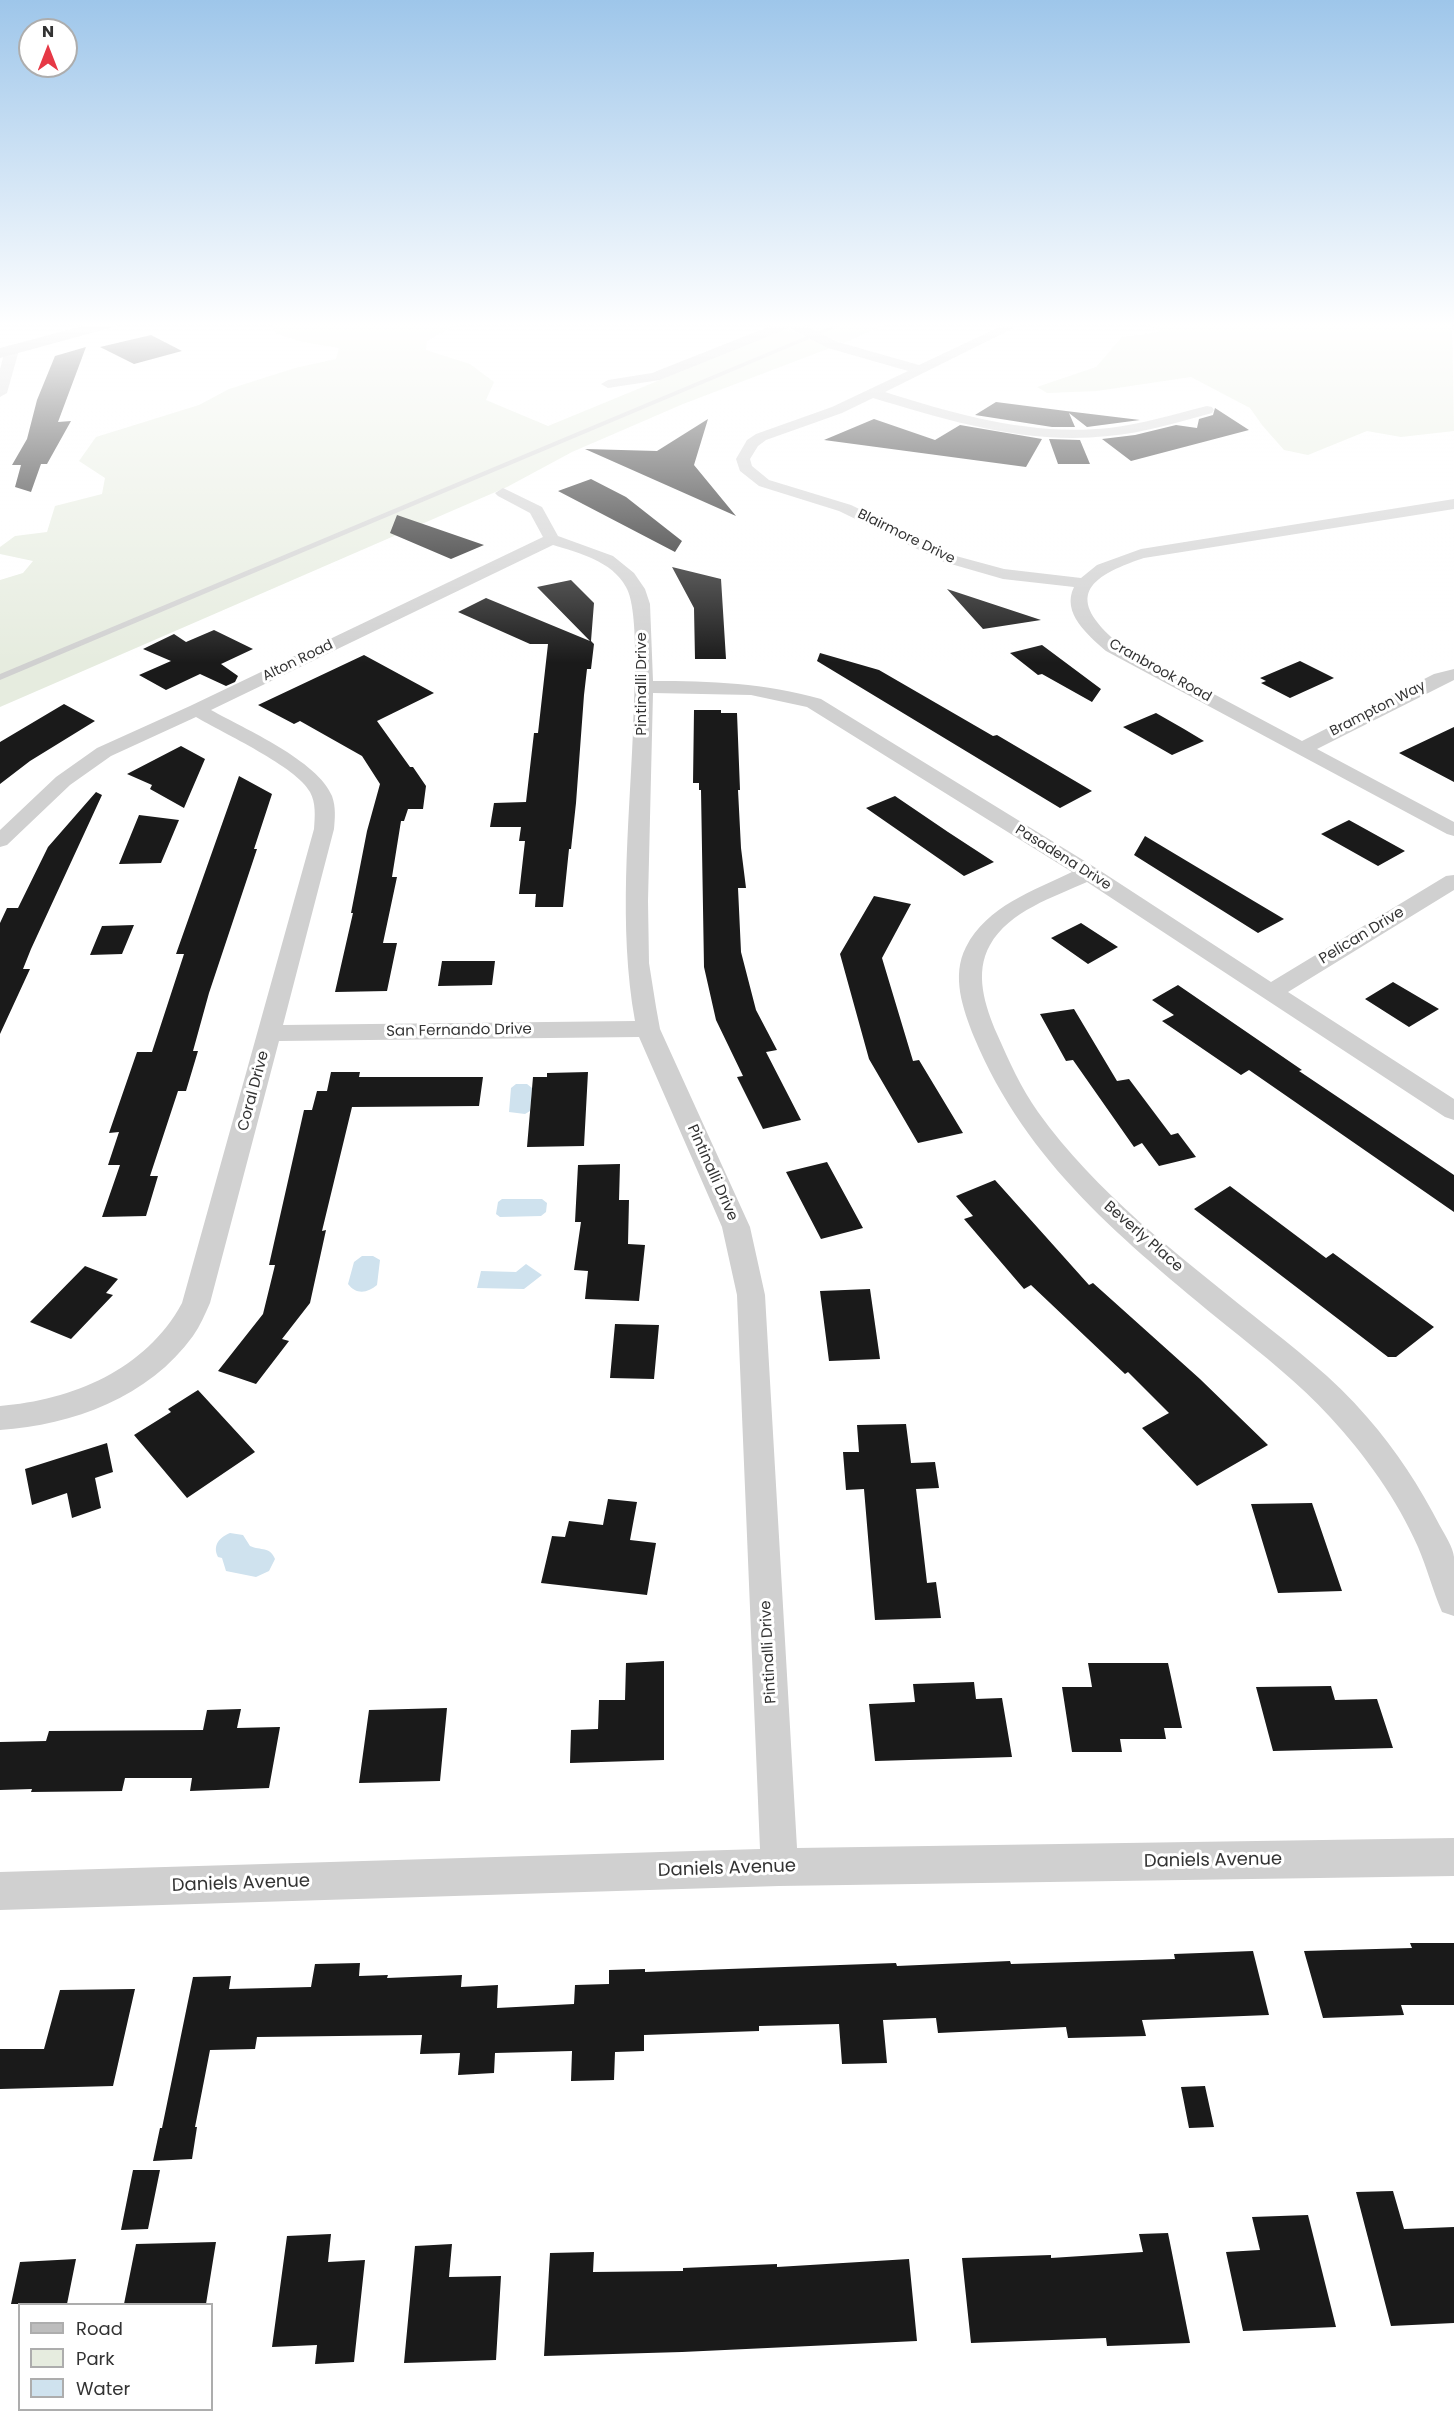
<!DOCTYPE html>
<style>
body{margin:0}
#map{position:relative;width:1454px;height:2429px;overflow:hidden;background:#fff;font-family:Poppins,sans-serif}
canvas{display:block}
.legend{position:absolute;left:18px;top:2303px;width:195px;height:108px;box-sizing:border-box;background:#fff;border:2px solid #adadad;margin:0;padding:8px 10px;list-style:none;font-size:18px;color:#333}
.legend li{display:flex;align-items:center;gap:12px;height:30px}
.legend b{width:30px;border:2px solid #adadad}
.north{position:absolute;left:18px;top:18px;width:60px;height:60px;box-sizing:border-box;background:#fff;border:2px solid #adadad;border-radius:50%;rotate:0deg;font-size:16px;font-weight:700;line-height:24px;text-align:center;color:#333}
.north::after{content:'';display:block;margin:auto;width:21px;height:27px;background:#e63946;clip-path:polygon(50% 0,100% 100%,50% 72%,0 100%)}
</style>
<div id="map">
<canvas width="1454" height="2429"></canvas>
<ul class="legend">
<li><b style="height:8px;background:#bdbdbd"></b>Road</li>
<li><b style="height:16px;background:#e6ecdf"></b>Park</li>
<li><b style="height:16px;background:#cfe2ee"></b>Water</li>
</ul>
<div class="north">N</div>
</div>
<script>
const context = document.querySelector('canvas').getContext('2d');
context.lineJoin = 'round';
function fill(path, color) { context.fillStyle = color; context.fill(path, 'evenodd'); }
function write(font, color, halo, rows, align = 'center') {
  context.font = font + ' Poppins,sans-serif'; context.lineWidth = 6; context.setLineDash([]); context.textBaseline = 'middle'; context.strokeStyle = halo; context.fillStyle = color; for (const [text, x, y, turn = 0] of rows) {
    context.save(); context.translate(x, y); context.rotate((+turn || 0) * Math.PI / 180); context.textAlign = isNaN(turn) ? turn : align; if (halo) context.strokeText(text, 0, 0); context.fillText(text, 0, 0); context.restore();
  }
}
const green = new Path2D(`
 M275,323H459L427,341L426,350L470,364L494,382L486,400L548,426L779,331L790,330L830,348L683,404L572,452L507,487L0,707V580L23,573L33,561L0,554V547L15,536L47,532L55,506L102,494L105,478L79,461L96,437L199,405L229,389L295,368L336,359L339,348L303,342L277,334L272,326Z
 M816,323H889L844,343L820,335L807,327Z
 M1147,323H1452L1454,431L1401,437L1367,431L1308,455L1284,450L1262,425L1250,408L1191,377L1097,391L1047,393L1037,387L1096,367L1122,337L1159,332Z`);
const water = new Path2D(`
 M516,1084H527L532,1088L530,1111L525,1114L509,1112L511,1088Z
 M502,1199H542L547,1203L546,1212L541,1216L500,1217L496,1214L498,1202Z
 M362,1256H373L380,1260L377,1285C368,1293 356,1295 348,1284L354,1262Z
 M526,1264L542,1275L524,1289L477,1288L481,1271L516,1272Z
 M230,1533L243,1535L250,1546C261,1551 270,1546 275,1559L269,1571L256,1577L226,1571L222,1558L218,1557C212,1545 220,1537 230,1533Z`);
const building = new Path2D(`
 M151,335L182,351L134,364L100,347Z
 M86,347L58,422L71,421L47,464H41L31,492L15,487L21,465H12L27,439L37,400L55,356Z
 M996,402L1066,411L1140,420L1087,427L1069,413L1075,427H1052L975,415Z
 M1215,408L1249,430L1131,461L1102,439L1135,435L1176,425L1197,428L1199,419L1213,415Z
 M708,419L694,465L736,516L585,449L657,451Z
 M874,419L935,440L960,425L1042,439L1026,467L824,440Z
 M1049,439L1080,440L1090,464H1058Z
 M591,479L626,497L682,541L675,552L558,491Z
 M397,515L484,545L451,559L390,533Z
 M672,567L721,579L726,659H695L694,608Z
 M571,580L594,603L591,641L594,644L591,669H587L584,695L576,803L571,849H569L563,907H535L536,894H519L525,841H519L521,827H490L494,803L526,802L534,733H538L548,644H530L458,612L486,598L590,641L537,587Z
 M947,589L1041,620L983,629Z
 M214,630L253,649L221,664L238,676L235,682L226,686L200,674L166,690L139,675L171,661L143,649L174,634L186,642Z
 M1042,645L1101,689L1092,702L1042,674L1038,675L1010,653Z
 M820,653L879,670L993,736L997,735L1092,791L1060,808L817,661Z
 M364,655L434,693L377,721L410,767H413L426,786L423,809H408L404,821H401L392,877H397L383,943H397L387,991L335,992L353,913H351L367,831L380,784L362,756L300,721L294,724L258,705Z
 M1300,661L1334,678L1290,698L1261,683L1266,681L1260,678Z
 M64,704L95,721L30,761L0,784V742Z
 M694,710H721V713H737L740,790H738L741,848L746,888H738L741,952L756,1010L777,1050L766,1052L801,1120L763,1129L737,1077L743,1076L716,1020L704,967L701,790H699V783H693Z
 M1156,713L1184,729L1204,741L1172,755L1123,727Z
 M1454,727V782L1399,753Z
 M181,746L205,759L184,808L150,789L152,785L127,774Z
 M239,776L272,794L254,849H257L209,993L193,1051H198L186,1091H178L150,1176H158L146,1216L102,1217L120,1165H108L119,1132L109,1133L137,1052H152L184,954H176Z
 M96,792L102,795L31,949L23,969H30L0,1034V923L7,908H18L48,847Z
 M895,796L948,832L994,862L964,876L866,808Z
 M139,815L179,820L161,863L119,864Z
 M1349,820L1405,851L1378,866L1321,834Z
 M1145,836L1252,900L1284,919L1258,933L1134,855Z
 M874,896L911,904L882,958L913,1061L919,1060L963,1133L918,1143L869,1059L840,954Z
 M1081,923L1118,947L1088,964L1051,938Z
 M134,925L122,954L90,955L102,926Z
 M442,961H495L492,985L438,986Z
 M1393,982L1439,1009L1409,1027L1365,999Z
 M1178,985L1302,1070L1299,1071L1454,1175V1212L1249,1070L1241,1075L1162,1021L1174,1015L1152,1000Z
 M1074,1009L1117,1081L1129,1079L1171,1135L1178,1133L1196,1157L1159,1166L1142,1143L1134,1147L1073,1060L1066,1061L1040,1014Z
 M331,1072H360L359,1077H483L479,1106L352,1107L322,1231L326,1230L310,1303L282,1339L289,1341L256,1384L218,1371L263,1314L275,1265H269L304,1110H312L317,1091H327Z
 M588,1072L584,1146L527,1147L533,1077H547V1073Z
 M827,1162L863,1228L821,1239L786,1172Z
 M620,1164L619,1200H629L628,1244L645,1245L639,1301L585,1299L588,1271L574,1270L581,1222H575L578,1165Z
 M995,1180L1089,1285L1093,1283L1200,1379L1268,1445L1197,1486L1142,1428L1169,1413L1128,1372L1125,1374L1031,1285L1024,1289L964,1219L973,1216L956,1196Z
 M1230,1186L1326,1258L1333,1253L1434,1327L1396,1357H1388L1194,1209Z
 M85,1266L118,1279L106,1293L113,1295L71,1339L30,1322Z
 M870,1289L880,1359L829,1361L820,1291Z
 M615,1324L659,1325L654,1379L610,1378Z
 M198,1390L255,1452L187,1498L134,1435L171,1412L168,1409Z
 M906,1424L911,1463L935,1462L939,1488L916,1489L927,1583L936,1582L941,1618L875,1620L864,1489L846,1490L843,1452H859L857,1425Z
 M107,1443L113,1472L95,1478L101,1508L72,1518L67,1493L32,1505L25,1469Z
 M608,1499L637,1502L630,1540L656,1543L647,1595L541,1583L552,1536L565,1537L569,1521L603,1525Z
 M1312,1503L1342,1591L1278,1593L1251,1504Z
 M664,1661V1760L570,1763L571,1730L598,1729L599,1700H625L626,1663Z
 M1088,1663H1168L1182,1728H1164L1166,1739H1120L1122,1752H1072L1062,1687H1092Z
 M974,1682L976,1699L1002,1698L1012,1757L875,1761L869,1704L915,1702L913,1684Z
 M1331,1686L1335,1700L1377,1699L1393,1748L1273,1751L1256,1687Z
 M447,1708L440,1781L359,1783L369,1710Z
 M241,1709L237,1728L280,1727L269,1788L190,1791L192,1778H125L122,1791L31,1792L32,1789L0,1790V1742L46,1741L49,1731L203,1730L207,1710Z
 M1410,1943H1454V2005H1401L1404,2015L1323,2018L1304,1951L1412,1948Z
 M1253,1951L1269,2015L1142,2020L1146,2036L1068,2038L1066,2027L938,2033L936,2018L883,2020L887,2063L842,2064L839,2024L759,2026V2031L644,2035V2051L615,2052L614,2080L571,2081L572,2051L495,2053L494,2073L458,2075L460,2053L420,2054L422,2035L257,2037L255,2049L210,2050L195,2127H197L192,2159L153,2161L160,2128H162L193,1977L231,1976L229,1989L311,1987L315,1964L360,1963L359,1976L388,1975L387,1978L462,1975L461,1987L498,1985L497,2008L574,2004L575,1985L609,1984V1970L645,1969V1972L896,1963L897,1966L1010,1961L1011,1964L1175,1959L1174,1954Z
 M135,1989L113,2086L0,2089V2049H44L60,1990Z
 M1205,2086L1214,2127L1189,2128L1181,2087Z
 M133,2170H160L148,2229L121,2230Z
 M1393,2191L1404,2229L1454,2227V2323L1391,2326L1356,2192Z
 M1308,2215L1336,2327L1243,2331L1226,2252L1260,2250L1252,2217Z
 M1168,2233L1190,2343L1107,2346L1106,2338L971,2343L962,2258L1051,2255V2258L1143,2252L1139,2234Z
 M331,2234L328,2262L365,2260L354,2362L315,2364L317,2345L272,2347L287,2236Z
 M216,2242L206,2304H124L136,2244Z
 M452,2244L449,2277L501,2276L496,2360L404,2363L415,2246Z
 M594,2252L593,2272L683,2271V2268L777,2264V2267L909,2259L917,2341L682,2352L544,2356L550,2253Z
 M76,2259L67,2304H11L20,2262Z`);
const lane = new Path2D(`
 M838,323H847L0,680V674Z`);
const street = new Path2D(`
 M778,323H799L838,342L919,365L1008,323H1024L885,392C958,415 1031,436 1109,428C1142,424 1175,414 1207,406L1212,407L1214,410L1212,413C1178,422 1144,433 1108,436C1027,445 950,421 873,398L842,413L766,440L758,446L750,459L752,466L769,480L851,505L956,556L1004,569L1081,578L1097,565L1141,549L1454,499V509L1144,558C1086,577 1065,598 1118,643L1302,741L1434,674L1454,669V680L1317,749L1454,822V836L1447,834L1106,651C1088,635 1061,613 1074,587L1003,579L944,562L839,511L759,486L740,471L736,459L747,440L756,434L832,407L908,371L828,348L789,328L660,380L608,388L601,384L608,380L652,373Z
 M12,346L19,350L7,393L0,397V369L5,350Z
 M503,488L542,507L558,536L613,556L634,573L645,589L650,604L653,681C711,681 765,683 821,699L1096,868L1271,982L1446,876L1454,875V890L1288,992L1454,1099V1120L1445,1117L1087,882C1054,897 1009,911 990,945C974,973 985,1006 997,1034C1009,1061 1021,1088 1038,1112C1096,1193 1177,1254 1254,1316C1294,1348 1334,1378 1367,1417C1396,1450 1420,1487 1440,1526C1445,1535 1453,1547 1454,1557C1454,1576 1454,1597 1454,1616L1442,1612C1433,1591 1427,1568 1418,1547C1397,1499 1365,1455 1330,1417C1299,1383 1263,1355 1227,1326C1124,1241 1027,1164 974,1037C963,1009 951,976 966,947C987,906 1033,891 1072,872L807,707L751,695L653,693L648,901L649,963L656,1007L660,1029L750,1227L765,1295L797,1848L1454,1838V1876L779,1886L0,1910V1872L760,1849L737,1295L722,1227L639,1037L279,1041L210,1303C205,1314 200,1326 193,1336C149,1397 73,1425 0,1430V1406C72,1400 146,1370 182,1303L314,829C315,816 316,803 310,792C297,767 223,733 196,717L111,756L70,785L7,845L0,847V830L56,777L97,748L190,706L543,537L530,513L498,496L495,493ZM553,545C579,553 612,561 626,587C640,611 634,700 633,731C629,827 618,926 635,1021L283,1025L334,829C335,818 336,807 332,796C318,761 245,729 211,710Z`);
const secondary = new Path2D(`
 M94,323H120L117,326L0,358V348Z`);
const farStreetnames = [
 ["Blairmore Drive",906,537,26],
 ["Alton Road",298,661,-26],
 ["Cranbrook Road",1160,671,29],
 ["Brampton Way",1378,709,-27],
 ["Pasadena Drive",1063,858,32]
];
const streetNames = [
 ["Pintinalli Drive",642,684,-90],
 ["Pelican Drive",1362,936,-31],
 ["San Fernando Drive",459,1031,-1],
 ["Coral Drive",254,1091,-75],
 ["Pintinalli Drive",712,1173,66],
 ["Beverly Place",1143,1237,41],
 ["Pintinalli Drive",769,1652,-93]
];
const nearStreetnames = [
 ["Daniels Avenue",1213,1861,-1],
 ["Daniels Avenue",727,1869,-2],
 ["Daniels Avenue",241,1884,-2]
];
fill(green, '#e6ecdf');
fill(water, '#cfe2ee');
fill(building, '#1a1a1a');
fill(lane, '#d0d0d0');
fill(street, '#d0d0d0');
fill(secondary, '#bdbdbd');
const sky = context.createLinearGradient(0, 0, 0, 663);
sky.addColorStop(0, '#9ec6ea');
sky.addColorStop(0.49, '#fff');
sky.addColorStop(1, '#ffffff00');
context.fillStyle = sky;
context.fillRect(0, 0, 1454, 663);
write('14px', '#333', '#fff', farStreetnames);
write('15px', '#333', '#fff', streetNames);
write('18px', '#333', '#fff', nearStreetnames);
</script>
